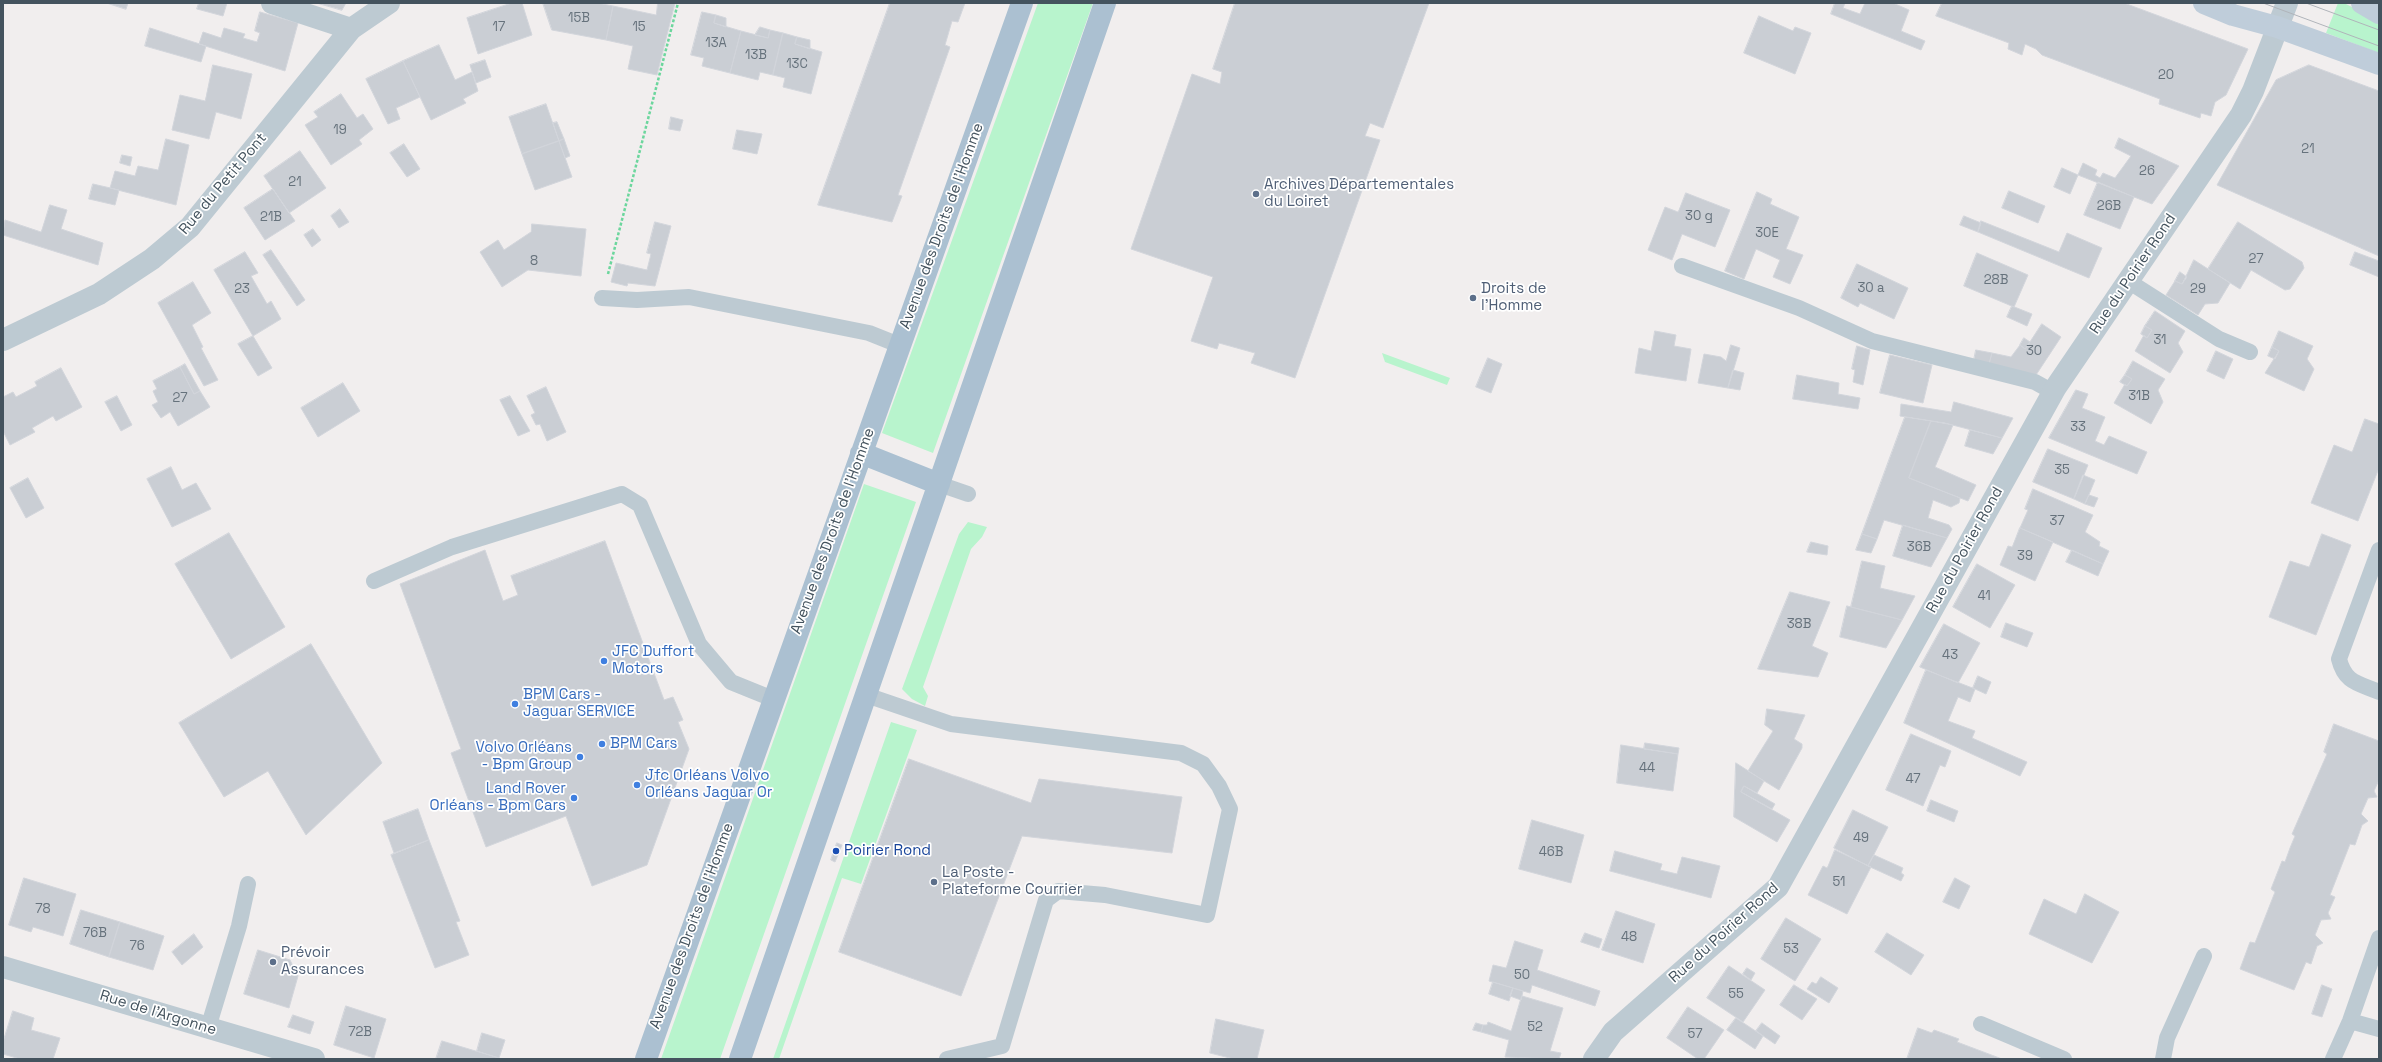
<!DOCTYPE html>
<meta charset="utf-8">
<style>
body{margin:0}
#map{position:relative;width:2382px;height:1062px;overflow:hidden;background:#f1eeee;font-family:"Space Grotesk",sans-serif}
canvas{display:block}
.frame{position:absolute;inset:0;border:4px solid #44535e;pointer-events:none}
</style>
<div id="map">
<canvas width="2382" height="1062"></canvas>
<div class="frame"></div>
</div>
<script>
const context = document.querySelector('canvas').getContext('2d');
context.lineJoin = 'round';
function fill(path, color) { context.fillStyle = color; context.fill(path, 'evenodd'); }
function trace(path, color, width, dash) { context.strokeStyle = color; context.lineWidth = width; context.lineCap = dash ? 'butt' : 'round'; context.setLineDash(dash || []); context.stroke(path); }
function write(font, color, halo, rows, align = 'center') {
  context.font = font + ' "Space Grotesk",sans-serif'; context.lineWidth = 3.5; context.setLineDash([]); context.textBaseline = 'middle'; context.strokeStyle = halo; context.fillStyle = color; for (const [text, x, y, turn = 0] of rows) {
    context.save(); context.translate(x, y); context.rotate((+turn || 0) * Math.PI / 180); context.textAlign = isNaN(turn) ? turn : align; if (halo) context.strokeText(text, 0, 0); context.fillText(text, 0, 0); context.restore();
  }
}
const green = new Path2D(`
 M1038,3H1093L933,453L882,433Z
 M2338,3H2344L2379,21V53L2326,33Z
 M1382,353L1450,378L1447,385L1385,362Z
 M864,484L916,502L720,1059H661Z
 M968,522L987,527L982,537L971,549L923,687L928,696L925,706L912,699L902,689L959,534Z
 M891,722L917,730L861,884L842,878L779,1059H773Z`);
const building = new Path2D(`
 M107,3H128L126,9Z
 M199,3H227L223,16L197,9Z
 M317,3H346L342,10Z
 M512,3H522L532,35L478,54L467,18Z
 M543,3H597L613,6L606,40L552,30Z
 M658,3H675L657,75L628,69L633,46L606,40L613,6L656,15Z
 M890,3H965L958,22L952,21L945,45L950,47L898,195L902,196L892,222L818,205Z
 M1235,3H1429L1383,128L1370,123L1365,136L1380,140L1295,378L1251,363L1255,353L1219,343L1217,349L1191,341L1213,277L1131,249L1192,74L1220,84L1222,72L1213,69Z
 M1835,3H1845L1843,8L1860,14L1865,3H1893L1909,10L1901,31L1925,41L1921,50L1831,14Z
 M1942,3H2124L2248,49L2226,95L2215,102L2211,116L2201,113L2200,118L2159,104L2160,99L2042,55L2036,49L2025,44L2022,55L2008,49L2009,43L1936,16Z
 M260,12L298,23L285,71L199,44L203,32L221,38L224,28L245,34L243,38L257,42L260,33L255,31Z
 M702,12L716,15L714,23L741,31L730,73L702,66L704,58L691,55Z
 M716,15L726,18V27L714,23Z
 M1759,16L1793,31L1795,27L1811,33L1795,74L1744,53Z
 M760,27L770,30L768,38L755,35Z
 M150,28L206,46L201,62L145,46Z
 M770,30L783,33L773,75L760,72L758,80L730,73L741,31L768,38Z
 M783,33L797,37L795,44L822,52L811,94L783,87L785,78L773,75Z
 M797,37L810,40V49L795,44Z
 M439,45L455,80L472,72L478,91L463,99L466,103L431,120L403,61Z
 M485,60L491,77L476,83L470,65Z
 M403,61L420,97L396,108L400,119L388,124L366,79Z
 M213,65L252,74L241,119L216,112L209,139L172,130L180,95L205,101Z
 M2309,65L2379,91V256L2217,185L2276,80Z
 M341,94L357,118L363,114L373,129L359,140L362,144L331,165L305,125L318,117L314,112Z
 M546,104L559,141L522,154L509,117Z
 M671,117L683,120L680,131L669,129Z
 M557,122L564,139L559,141L553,123Z
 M737,130L762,134L757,154L733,149Z
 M2119,138L2179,166L2152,204L2078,175L2083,163L2097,170L2095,175L2100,178L2103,173L2115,178L2131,156L2115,148Z
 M166,139L189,145L176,205L110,188L115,171L135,176L138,166L158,170Z
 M564,139L570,156L565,158L559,141Z
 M559,141L572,177L535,190L522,154Z
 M404,144L420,169L407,177L390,153Z
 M300,151L326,188L289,213L264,176Z
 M122,155L132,157L130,166L120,163Z
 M2062,168L2078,175L2070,194L2054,187Z
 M2098,182L2134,197L2120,229L2084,215Z
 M93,184L119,190L115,205L89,199Z
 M273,189L295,221L265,240L244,208Z
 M2009,191L2045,206L2038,223L2002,208Z
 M1757,192L1772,199L1770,204L1799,217L1786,249L1803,255L1790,284L1773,277L1780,260L1756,249L1744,279L1725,271Z
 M1686,193L1730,210L1715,247L1682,234L1672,260L1648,250L1665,207L1678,212Z
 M50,205L67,210L61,229L103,243L98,265L3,235L5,220L41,232Z
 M340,209L349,222L339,228L331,216Z
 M1964,216L1981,223L1978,232L1960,225Z
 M1981,221L2059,252L2067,233L2102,248L2089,278L1978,232Z
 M655,222L671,226L655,286L628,283L627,286L611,282L616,263L647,270L651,254L647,253Z
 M2238,222L2302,262L2304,268L2290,289L2285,290L2251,270L2240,289L2208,269Z
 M532,224L586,229L581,276L528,270L502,287L480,252L498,240L504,250L531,232Z
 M313,229L321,240L312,247L304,235Z
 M271,250L305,300L297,306L263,255Z
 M245,252L258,273L251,276L267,304L271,301L281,319L253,336L214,270Z
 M2355,252L2379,261V277L2350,265Z
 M1977,253L2028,275L2014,307L1964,286Z
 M2194,260L2230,283L2218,303L2205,304L2198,315L2166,295L2175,281L2182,284Z
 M1857,264L1908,288L1894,319L1860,303L1858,307L1841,298Z
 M2180,272L2187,277L2182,284L2175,281Z
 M193,282L211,313L192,325L203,347L201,348L218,380L204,386L158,303Z
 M2012,306L2032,314L2027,326L2007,317Z
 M2155,311L2185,331L2178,343L2183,352L2170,373L2135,351L2144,335L2147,338L2152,330L2145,326Z
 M2042,324L2061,337L2036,375L1989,364L1992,353L2011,357L2020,345L2025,349Z
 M2145,326L2152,330L2147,338L2141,334Z
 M1655,331L1676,335L1674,346L1691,349L1686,381L1635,373L1639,348L1651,351Z
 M2279,331L2313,346L2307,359L2314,369L2304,391L2265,373L2279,351L2272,347Z
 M253,336L272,368L258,376L238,344Z
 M2024,338L2030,342L2025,349L2020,345Z
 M1731,345L1740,348L1728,388L1698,383L1704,354L1721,357L1726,361Z
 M1857,346L1870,350L1863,385L1853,382L1855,370L1852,369Z
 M2272,347L2279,351L2275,359L2268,356Z
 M1976,350L1992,353L1989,364L1974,360Z
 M2216,351L2233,359L2224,379L2207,371Z
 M1890,355L1932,365L1923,403L1880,393Z
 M1488,358L1502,364L1491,393L1476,387Z
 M2133,361L2165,379L2158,390L2163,402L2151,424L2114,403L2125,384L2127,386L2132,379L2125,375Z
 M185,364L200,391L194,394L180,367Z
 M180,367L194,394L200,391L210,407L178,426L170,412L161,418L152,405L158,402L153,391L157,389L153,381Z
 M61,368L82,407L56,421L53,416L32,428L35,432L10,445L3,431V397L13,392L16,397L37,386L35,382Z
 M1733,370L1744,373L1740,390L1728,388Z
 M1797,375L1839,383L1838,394L1860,398L1858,409L1793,399Z
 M2125,375L2132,379L2127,386L2120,382Z
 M343,383L360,411L318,437L301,408Z
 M546,387L566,432L547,441L540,424L536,425L531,415L535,413L527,396Z
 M2076,390L2088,394L2082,408L2105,417L2095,441L2104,445L2109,436L2147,452L2137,474L2049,438Z
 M117,396L132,425L121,431L105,402Z
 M510,396L530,431L518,436L500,400Z
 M1954,402L2013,418L2002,438L1945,423L1900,416L1901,404L1951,412Z
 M1905,417L1931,421L1909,478L1960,498L1959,503L1951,507L1933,500L1928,518L1949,525L1952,529L1947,538L1884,520L1877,539L1862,534Z
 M2365,419L2379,424V468L2358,521L2311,503L2334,445L2352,452Z
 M1931,421L1953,425L1935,467L1976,485L1968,501L1909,478Z
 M1970,430L2002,438L1993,454L1965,446Z
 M2048,449L2088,465L2074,499L2033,482Z
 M171,467L182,490L196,483L211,509L172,527L147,479Z
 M2083,475L2095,480L2085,504L2074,499Z
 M28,478L44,508L26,518L10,488Z
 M2033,489L2093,515L2085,532L2100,542L2099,546L2109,551L2103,564L2020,528L2028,510L2025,509Z
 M2089,495L2098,498L2094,507L2085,504Z
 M1903,525L1947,538L1931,567L1893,556Z
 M2020,528L2053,542L2035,581L2000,565L2008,546L2012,547Z
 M229,533L285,627L231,659L175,564Z
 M1862,534L1877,539L1871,553L1856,550Z
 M2322,534L2351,545L2316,635L2269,617L2290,561L2309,567Z
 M605,541L664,700L673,697L683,720L678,722L689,749L647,865L592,886L566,816L486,847L451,753L461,749L400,584L485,550L503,601L518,595L511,576Z
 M1811,542L1828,546L1827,555L1807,552Z
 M2072,550L2103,564L2098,576L2066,562Z
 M1862,561L1885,566L1880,588L1915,596L1902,620L1851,607Z
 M1977,564L2015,585L1990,628L1953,607Z
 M1790,592L1830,602L1812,646L1828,653L1818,677L1758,669Z
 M1847,606L1902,620L1886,648L1840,637Z
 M2006,623L2033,633L2027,647L2001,637Z
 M1944,624L1980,643L1958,683L1920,667Z
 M311,644L382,763L306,835L268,771L224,797L179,723Z
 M1926,670L1975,689L1970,702L1958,697L1948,721L1975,731L1972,738L2027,762L2020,776L1904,723Z
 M1978,676L1991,682L1986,694L1973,688Z
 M1767,709L1805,715L1794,739L1802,744V748L1779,790L1748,771L1773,731L1765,725Z
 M2334,724L2379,741V780L2374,791L2377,797L2368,798L2361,814L2368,821L2362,825L2355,845L2350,844L2330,895L2335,897L2328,913L2331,919L2321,920L2315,935L2323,943L2317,946L2311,964L2306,962L2294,990L2240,969L2250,942L2255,943L2275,892L2271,889L2282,861L2285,862L2290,848L2295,836L2292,834L2327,754L2324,752Z
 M1911,734L1951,751L1945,767L1940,765L1923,806L1886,790Z
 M1645,743L1679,748L1678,754L1644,749Z
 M1621,745L1678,754L1673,791L1617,783Z
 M909,759L1031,803L1039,779L1182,797L1172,853L1022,836L961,996L839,952Z
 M1736,763L1764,781L1757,793L1744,786L1741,792L1790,820L1777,842L1734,817Z
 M1744,786L1775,804L1772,809L1741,792Z
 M1931,800L1958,811L1954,822L1927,811Z
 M418,809L429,840L394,853L383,822Z
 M1853,810L1888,827L1868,866L1834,848Z
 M1532,820L1584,835L1571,883L1519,869Z
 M429,840L460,921L456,922L469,955L435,968L391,855Z
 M837,843L842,845L835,862L831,860Z
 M1835,850L1871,867L1847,914L1808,895L1823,866L1827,868Z
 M1615,851L1662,864L1660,870L1677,874L1682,857L1720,866L1711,898L1610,871Z
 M1874,855L1903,868L1901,873L1904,875L1901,881L1868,866Z
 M24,878L76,894L63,936L33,927L31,932L9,925Z
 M1955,878L1970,886L1959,909L1943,902Z
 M2085,894L2119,912L2092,963L2029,934L2044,899L2076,914Z
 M81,910L120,922L109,957L70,944Z
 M1616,911L1655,924L1643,963L1602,950Z
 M1786,918L1821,939L1795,981L1761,959Z
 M120,922L164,936L153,970L109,957Z
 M1585,933L1602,939L1599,948L1581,942Z
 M1887,933L1924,955L1911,975L1875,952Z
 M194,934L203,947L182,965L172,952Z
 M1515,941L1543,950L1537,970L1600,991L1595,1006L1532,985L1530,993L1489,981L1493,965L1506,968Z
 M258,950L290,960L298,976L289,1008L244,994Z
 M1729,966L1765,990L1743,1022L1707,998Z
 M1747,968L1755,973L1751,980L1743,974Z
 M1821,977L1838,988L1829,1003L1807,989L1812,982L1816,984Z
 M1493,982L1513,988L1509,1001L1489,994Z
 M1794,985L1817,999L1802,1020L1780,1005Z
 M2322,985L2332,989L2322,1017L2312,1014Z
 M1513,988L1523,991L1521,1000L1510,996Z
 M1522,996L1563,1008L1550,1051L1561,1053L1559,1059L1505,1057L1509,1040L1481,1032L1483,1025H1487L1488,1022L1511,1031Z
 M346,1006L386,1019L374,1058L334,1045Z
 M1688,1007L1724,1030L1704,1059H1698L1667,1038Z
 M13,1011L34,1018L31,1030L60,1038L53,1059H20L3,1054V1042Z
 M293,1015L314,1022L310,1034L288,1027Z
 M1736,1018L1763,1036L1755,1049L1727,1030Z
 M1216,1019L1264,1030L1257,1059H1234L1210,1053Z
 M1476,1023L1483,1025L1481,1032L1473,1030Z
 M1762,1023L1780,1036L1775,1044L1756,1031Z
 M1918,1028L1932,1033L1934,1030L1959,1039L1957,1042L2002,1059H1907Z
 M482,1033L505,1040L499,1058L477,1051Z
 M442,1041L499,1058V1059H436Z`);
const path = new Path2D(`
 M608,274L678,3`);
const service = new Path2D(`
 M1682,266L1799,308L1872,341L2035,382L2053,392
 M2128,281L2219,339L2250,352
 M602,298L637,300L689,297L869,333L899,345
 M939,484L968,494
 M2379,550L2339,659C2345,683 2358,683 2379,692
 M374,581L452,547L622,494L640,505L699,644L731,682L773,699
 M866,695L951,724L1181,753L1203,764L1219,786L1230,809L1207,915L1105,895L1058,891L1046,900L1002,1046L947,1059
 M2350,1021L2379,1029
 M1981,1024L2064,1059
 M208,1028L239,926L248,884
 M2163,1059L2167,1038L2204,956
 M2333,1059L2350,1021L2379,938`);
const minor = new Path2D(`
 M272,3L351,29
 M3,340L99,294L152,259L190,227L351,29L389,3
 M1594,1059L1613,1032L1778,887L2056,387L2241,115L2253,91L2287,3`);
const tertiary = new Path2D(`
 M3,967L314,1059`);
const secondary = new Path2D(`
 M2204,3L2233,15L2277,27L2379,64
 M2362,3L2379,13`);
const primary = new Path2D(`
 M861,453L939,484
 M646,1059L1022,3
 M740,1059L1105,3`);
const tram = new Path2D(`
 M2263,3L2379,46
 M2306,3L2379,30`);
const markers = [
 [1256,194,4,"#5c6f8a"],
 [1473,298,4,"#5c6f8a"],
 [604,661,4,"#3f7fe0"],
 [515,704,4,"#3f7fe0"],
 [602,744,4,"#3f7fe0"],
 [580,757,4,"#3f7fe0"],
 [637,785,4,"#3f7fe0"],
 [574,798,4,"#3f7fe0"],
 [836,851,4,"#1a4fb4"],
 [934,882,4,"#5c6f8a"],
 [273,962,4,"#5c6f8a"]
];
const numberNames = [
 ["15B",579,18],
 ["17",499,27],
 ["15",639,27],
 ["13A",716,43],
 ["13B",756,55],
 ["13C",797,64],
 ["20",2166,75],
 ["19",340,130],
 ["21",2308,149],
 ["26",2147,171],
 ["21",295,182],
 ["26B",2109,206],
 ["30 g",1699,216],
 ["21B",271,217],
 ["30E",1767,233],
 ["27",2256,259],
 ["8",534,261],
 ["28B",1996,280],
 ["30 a",1871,288],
 ["23",242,289],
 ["29",2198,289],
 ["31",2160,340],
 ["30",2034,351],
 ["31B",2139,396],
 ["27",180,398],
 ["33",2078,427],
 ["35",2062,470],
 ["37",2057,521],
 ["36B",1919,547],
 ["39",2025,556],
 ["41",1984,596],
 ["38B",1799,624],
 ["43",1950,655],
 ["44",1647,768],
 ["47",1913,779],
 ["49",1861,838],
 ["46B",1551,852],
 ["51",1839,882],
 ["78",43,909],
 ["76B",95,933],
 ["48",1629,937],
 ["76",137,946],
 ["53",1791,949],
 ["50",1522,975],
 ["55",1736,994],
 ["52",1535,1027],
 ["72B",360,1032],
 ["57",1695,1034]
];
const streetNames = [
 ["Rue du Petit Pont",223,184,-50],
 ["Avenue des Droits de l'Homme",942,226,-70],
 ["Rue du Poirier Rond",2133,274,-56],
 ["Avenue des Droits de l'Homme",833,531,-70],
 ["Rue du Poirier Rond",1965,550,-61],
 ["Avenue des Droits de l'Homme",692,926,-70],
 ["Rue du Poirier Rond",1724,933,-42],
 ["Rue de l'Argonne",158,1013,17]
];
const serviceNames = [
 ["Archives Départementales",1264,185],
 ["du Loiret",1264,202],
 ["Droits de",1481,289],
 ["l'Homme",1481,306],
 ["La Poste -",942,873],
 ["Plateforme Courrier",942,890],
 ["Prévoir",281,953],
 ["Assurances",281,970]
];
const shopNames = [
 ["JFC Duffort",612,652],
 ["Motors",612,669],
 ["BPM Cars -",523,695],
 ["Jaguar SERVICE",523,712],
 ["BPM Cars",610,744],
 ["Volvo Orléans",572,748,"right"],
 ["- Bpm Group",572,765,"right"],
 ["Jfc Orléans Volvo",645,776],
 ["Orléans Jaguar Or",645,793],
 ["Land Rover",566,789,"right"],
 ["Orléans - Bpm Cars",566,806,"right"]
];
const transitNames = [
 ["Poirier Rond",844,851]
];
fill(green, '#b8f4cd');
fill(building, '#caced4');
trace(building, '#d2d5db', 1);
trace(path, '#6cd69d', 2.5, [3, 2]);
trace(service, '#bdcad2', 16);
trace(minor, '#bdcad2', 22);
trace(tertiary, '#bdcad2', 22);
trace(secondary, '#bfcdda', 22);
trace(primary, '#abc0d1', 22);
trace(tram, '#b0b4ba', 1);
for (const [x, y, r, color] of markers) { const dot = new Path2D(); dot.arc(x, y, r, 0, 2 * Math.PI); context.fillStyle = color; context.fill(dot); trace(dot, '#fff', 1.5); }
write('13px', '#66727c', null, numberNames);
write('15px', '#44535e', '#fff', streetNames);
write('15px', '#4e5e75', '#fff', serviceNames, 'left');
write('15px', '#366cbe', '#fff', shopNames, 'left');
write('15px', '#164399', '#fff', transitNames, 'left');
</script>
